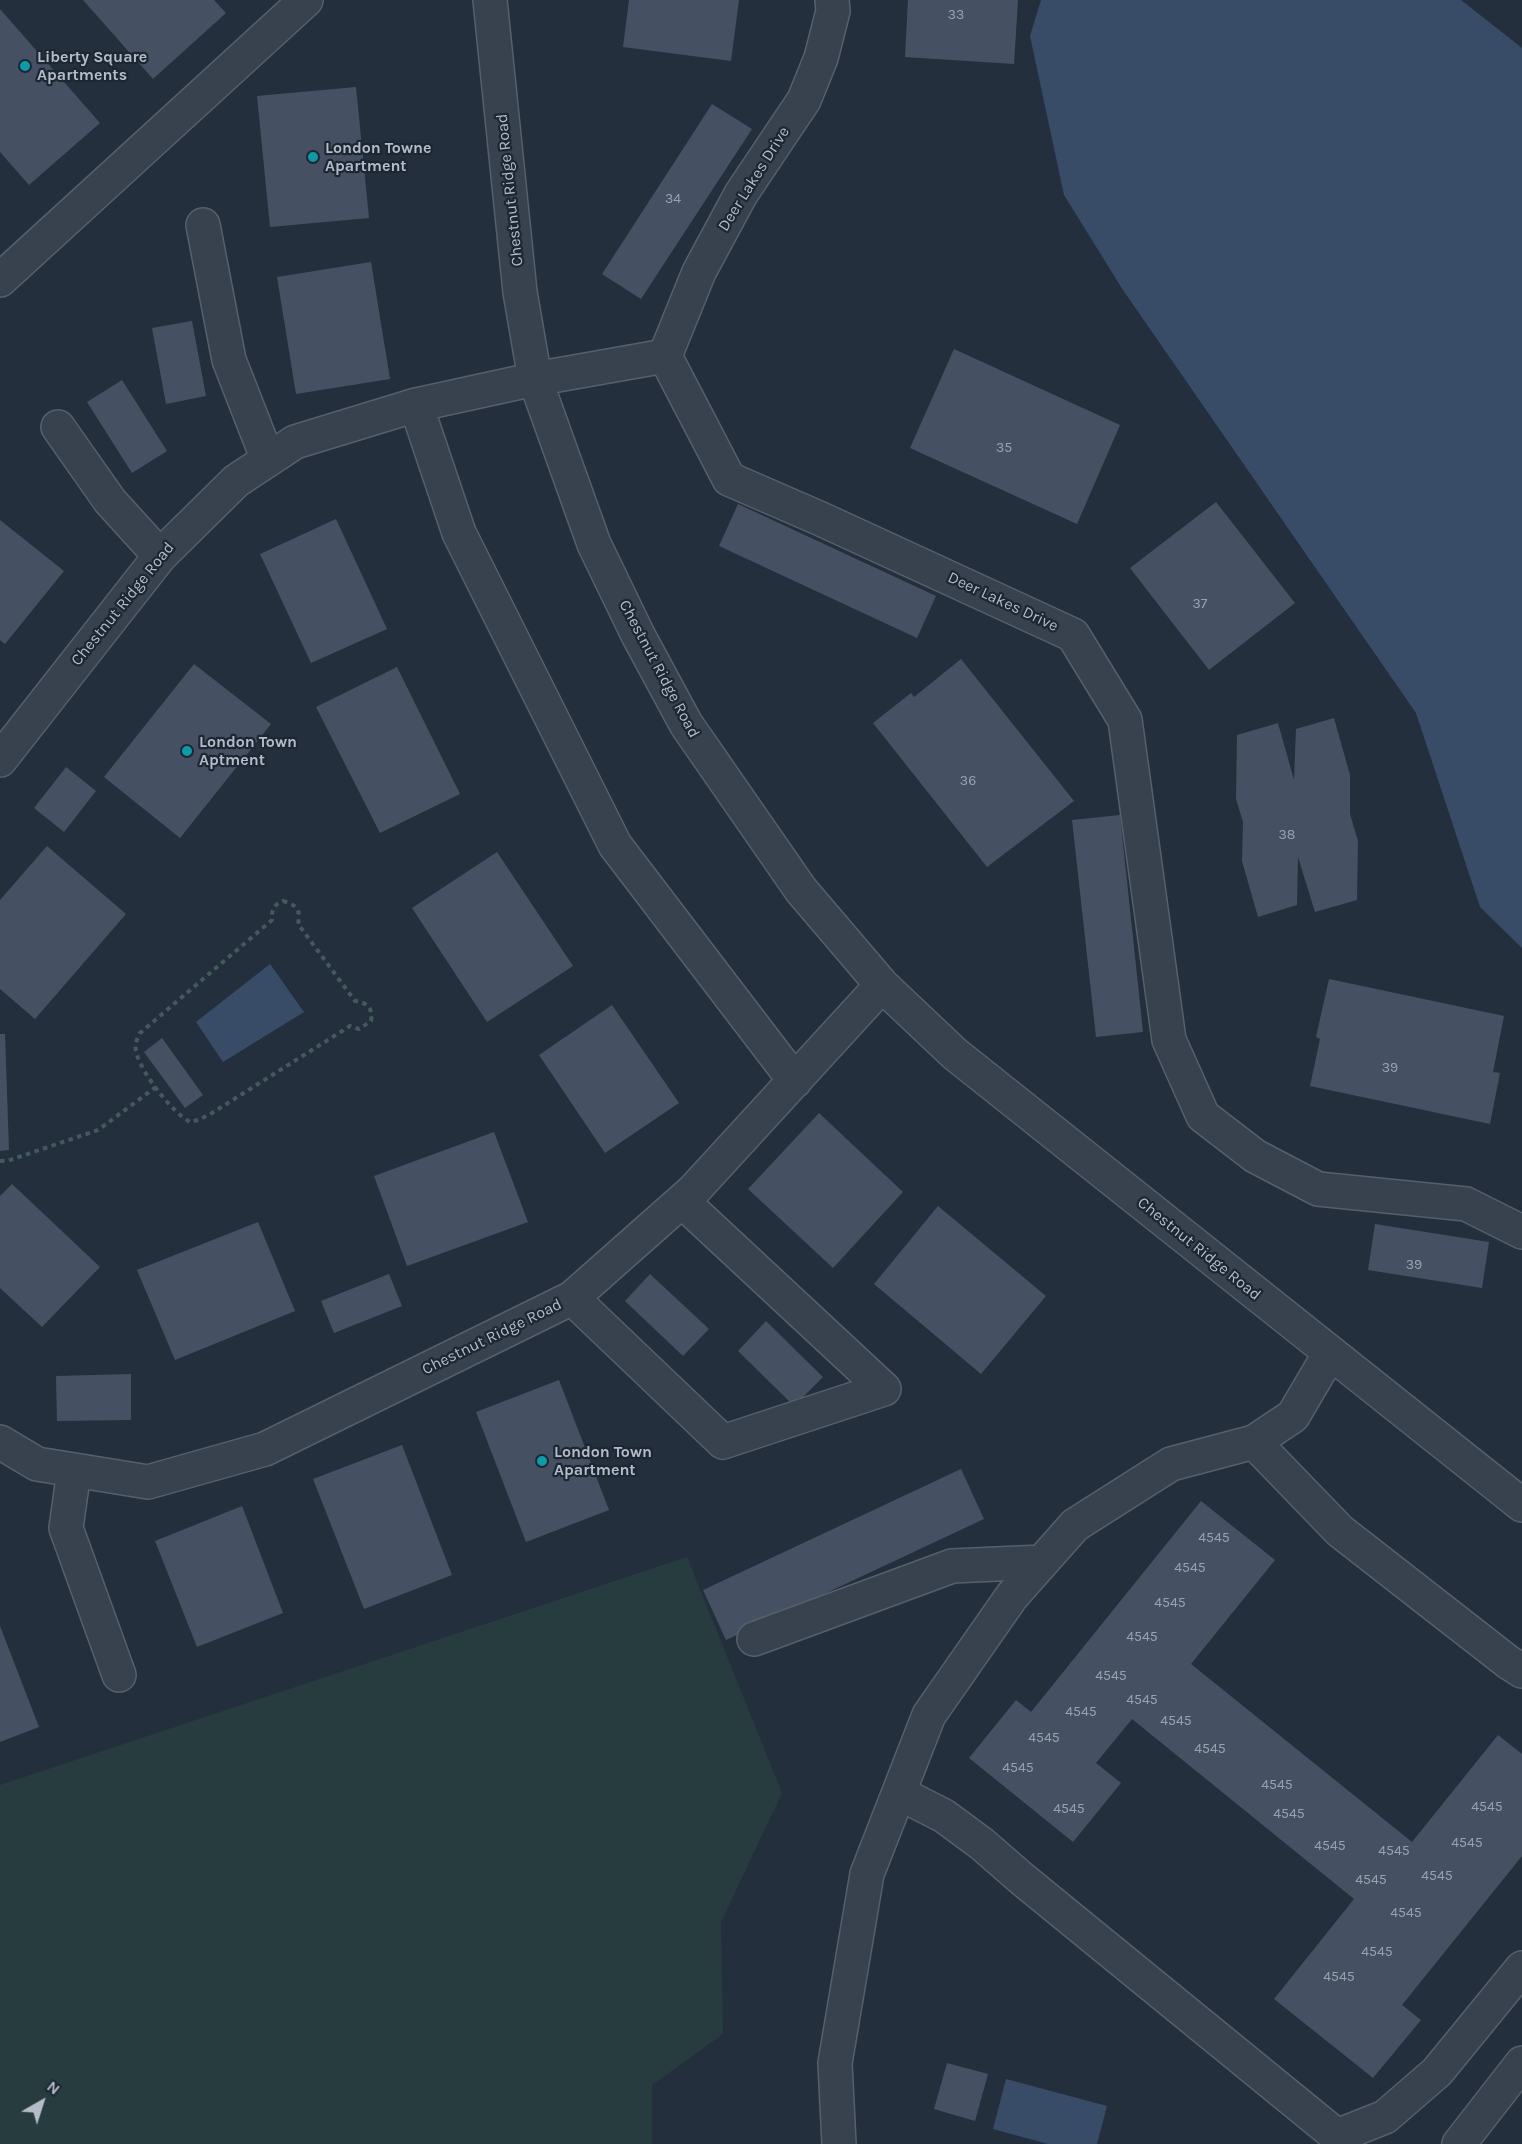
<!DOCTYPE html>
<style>
body{margin:0}
#map{position:relative;width:1522px;height:2144px;overflow:hidden;background:#242f3e;font-family:Karla,sans-serif}
canvas{display:block}
.north{position:absolute;left:12px;top:2072px;width:60px;height:60px;-webkit-text-stroke:4px #1d2633;paint-order:stroke;rotate:39deg;font-size:16px;font-weight:700;line-height:24px;text-align:center;color:#b4bcc9}
.north::after{content:'';display:block;margin:auto;width:21px;height:27px;background:#b4bcc9;clip-path:polygon(50% 0,100% 100%,50% 72%,0 100%)}
</style>
<div id="map">
<canvas width="1522" height="2144"></canvas>
<div class="north">N</div>
</div>
<script>
const context = document.querySelector('canvas').getContext('2d');
context.lineJoin = 'round';
function fill(path, color) { context.fillStyle = color; context.fill(path, 'evenodd'); }
function trace(path, color, width, dash) { context.strokeStyle = color; context.lineWidth = width; context.lineCap = dash ? 'butt' : 'round'; context.setLineDash(dash || []); context.stroke(path); }
function write(font, color, halo, rows, align = 'center') {
  context.font = font + ' Karla,sans-serif'; context.lineWidth = 4.5; context.setLineDash([]); context.textBaseline = 'middle'; context.strokeStyle = halo; context.fillStyle = color; for (const [text, x, y, turn = 0] of rows) {
    context.save(); context.translate(x, y); context.rotate((+turn || 0) * Math.PI / 180); context.textAlign = isNaN(turn) ? turn : align; if (halo) context.strokeText(text, 0, 0); context.fillText(text, 0, 0); context.restore();
  }
}
const green = new Path2D(`
 M687,1557L782,1793L721,1922L723,2034L652,2085V2144H0V1785Z`);
const water = new Path2D(`
 M1041,0H1461L1522,48V948L1480,907L1416,713L1123,290L1064,195L1030,36Z
 M270,964L304,1012L223,1062L196,1022Z
 M1006,2079L1107,2106L1097,2144H1048L993,2129Z`);
const building = new Path2D(`
 M83,0H214L226,13L153,79Z
 M629,0H739L731,61L623,47Z
 M908,0H1018L1014,64L905,57Z
 M0,9L100,123L29,185L0,152Z
 M356,87L369,218L270,227L257,96Z
 M712,104L752,129L641,299L602,274Z
 M371,262L390,379L296,394L277,277Z
 M192,321L206,396L166,404L152,328Z
 M954,349L1120,425L1077,524L910,448Z
 M122,380L167,451L132,473L87,402Z
 M1216,502L1295,603L1209,670L1130,568Z
 M738,504L936,596L917,638L719,546Z
 M336,519L387,629L311,663L260,554Z
 M0,520L64,571L5,644L0,640Z
 M961,659L1074,801L987,867L873,723L911,693L914,697Z
 M194,664L271,724L180,838L104,777Z
 M397,667L460,794L380,833L316,707Z
 M1334,718L1350,775V814L1358,841L1357,900L1315,912L1298,857L1297,905L1258,917L1242,861L1243,822L1236,799L1237,735L1278,723L1294,780L1296,729Z
 M66,767L96,791L64,832L34,808Z
 M1120,815L1143,1032L1096,1037L1072,820Z
 M47,846L126,914L35,1019L0,989V900Z
 M497,852L573,966L487,1022L412,908Z
 M1329,979L1504,1016L1493,1072L1500,1073L1490,1124L1310,1086L1320,1039L1316,1037Z
 M612,1005L679,1103L605,1153L539,1055Z
 M0,1034H5L9,1150L0,1151Z
 M162,1038L203,1095L185,1108L144,1052Z
 M819,1113L903,1192L833,1268L748,1189Z
 M494,1132L528,1222L407,1266L374,1176Z
 M12,1184L100,1267L42,1327L0,1288V1196Z
 M938,1206L1046,1296L981,1374L874,1284Z
 M258,1222L295,1311L175,1360L137,1270Z
 M1375,1224L1489,1242L1482,1288L1368,1270Z
 M389,1274L402,1306L334,1333L321,1301Z
 M650,1274L709,1329L683,1356L625,1301Z
 M766,1321L823,1377L794,1406L738,1351Z
 M131,1374V1420L57,1421L56,1376Z
 M559,1380L609,1510L526,1542L476,1412Z
 M402,1445L452,1575L364,1609L313,1479Z
 M961,1469L984,1519L726,1640L703,1590Z
 M1201,1501L1275,1560L1191,1664L1412,1842L1498,1735L1522,1754V1856L1402,2005L1421,2020L1373,2078L1274,1999L1354,1899L1132,1719L1096,1763L1121,1783L1073,1842L969,1758L1016,1700L1031,1712Z
 M242,1506L283,1613L197,1647L155,1541Z
 M0,1626L39,1727L0,1742Z
 M947,2063L988,2074L975,2121L934,2109Z`);
const path = new Path2D(`
 M283,901C297,905 301,910 298,924L355,1001C368,1003 373,1008 371,1021L359,1029L350,1026L212,1113L198,1120L190,1122C173,1113 143,1075 137,1055C134,1047 136,1040 140,1033L272,920C271,911 274,904 283,901Z
 M0,1161H7L98,1130L156,1087`);
const minor = new Path2D(`
 M490,0L520,292L535,379L594,544L638,635L686,724L801,890L882,985L955,1054L1522,1505
 M203,225L229,360L268,460
 M0,280L306,0
 M665,356L699,272L741,194L804,100L821,58L833,11L832,0
 M416,405L459,533L615,845L795,1081
 M58,427L110,501L160,556
 M0,760L160,556L236,481L295,442L416,405L535,379L665,356L729,479L821,519L1073,635L1125,720L1169,1040L1203,1116L1255,1156L1318,1189L1466,1204L1522,1232
 M572,1298L723,1442L884,1389L682,1201
 M0,1442L37,1464L148,1482L265,1449L572,1298L694,1190L882,985
 M1254,1442L1340,1531L1508,1662L1522,1671
 M74,1471L66,1528L119,1675
 M754,1639L952,1566L1042,1562
 M899,1793L944,1816L982,1844L1021,1878L1337,2136L1385,2117L1437,2072L1522,1968
 M839,2144L835,2063L867,1874L929,1715L1012,1596L1075,1525L1171,1464L1254,1442L1293,1416L1330,1353
 M1459,2144L1522,2063`);
const markers = [
 [25,66,6,"#0f9aa8"],
 [313,157,6,"#0f9aa8"],
 [187,751,6,"#0f9aa8"],
 [542,1461,6,"#0f9aa8"]
];
const numberNames = [
 ["33",956,15],
 ["34",673,199],
 ["35",1004,448],
 ["37",1200,604],
 ["36",968,781],
 ["38",1287,835],
 ["39",1390,1068],
 ["39",1414,1265],
 ["4545",1214,1538],
 ["4545",1190,1568],
 ["4545",1170,1603],
 ["4545",1142,1637],
 ["4545",1111,1676],
 ["4545",1142,1700],
 ["4545",1081,1712],
 ["4545",1176,1721],
 ["4545",1044,1738],
 ["4545",1210,1749],
 ["4545",1018,1768],
 ["4545",1277,1785],
 ["4545",1487,1807],
 ["4545",1069,1809],
 ["4545",1289,1814],
 ["4545",1467,1843],
 ["4545",1330,1846],
 ["4545",1394,1851],
 ["4545",1437,1876],
 ["4545",1371,1880],
 ["4545",1406,1913],
 ["4545",1377,1952],
 ["4545",1339,1977]
];
const poiNames = [
 ["Liberty Square",37,57],
 ["Apartments",37,75],
 ["London Towne",325,148],
 ["Apartment",325,166],
 ["London Town",199,742],
 ["Aptment",199,760],
 ["London Town",554,1452],
 ["Apartment",554,1470]
];
const streetNames = [
 ["Deer Lakes Drive",754,179,-58],
 ["Chestnut Ridge Road",510,190,-96],
 ["Deer Lakes Drive",1003,602,25],
 ["Chestnut Ridge Road",123,604,-51],
 ["Chestnut Ridge Road",659,669,62],
 ["Chestnut Ridge Road",1199,1249,39],
 ["Chestnut Ridge Road",492,1337,-26]
];
fill(green, '#263c3f');
fill(water, '#394c67');
fill(building, '#455162');
trace(minor, '#565f6c', 36);
trace(path, '#44595c', 4, [4.5, 4.5]);
trace(minor, '#38414e', 33);
for (const [x, y, r, color] of markers) { const dot = new Path2D(); dot.arc(x, y, r, 0, 2 * Math.PI); context.fillStyle = color; context.fill(dot); trace(dot, '#1d2633', 2); }
write('14px', '#98a1af', null, numberNames);
write('bold 16px', '#b4bcc9', '#1d2633', poiNames, 'left');
write('16px', '#b4bcc9', '#1d2633', streetNames);
</script>
